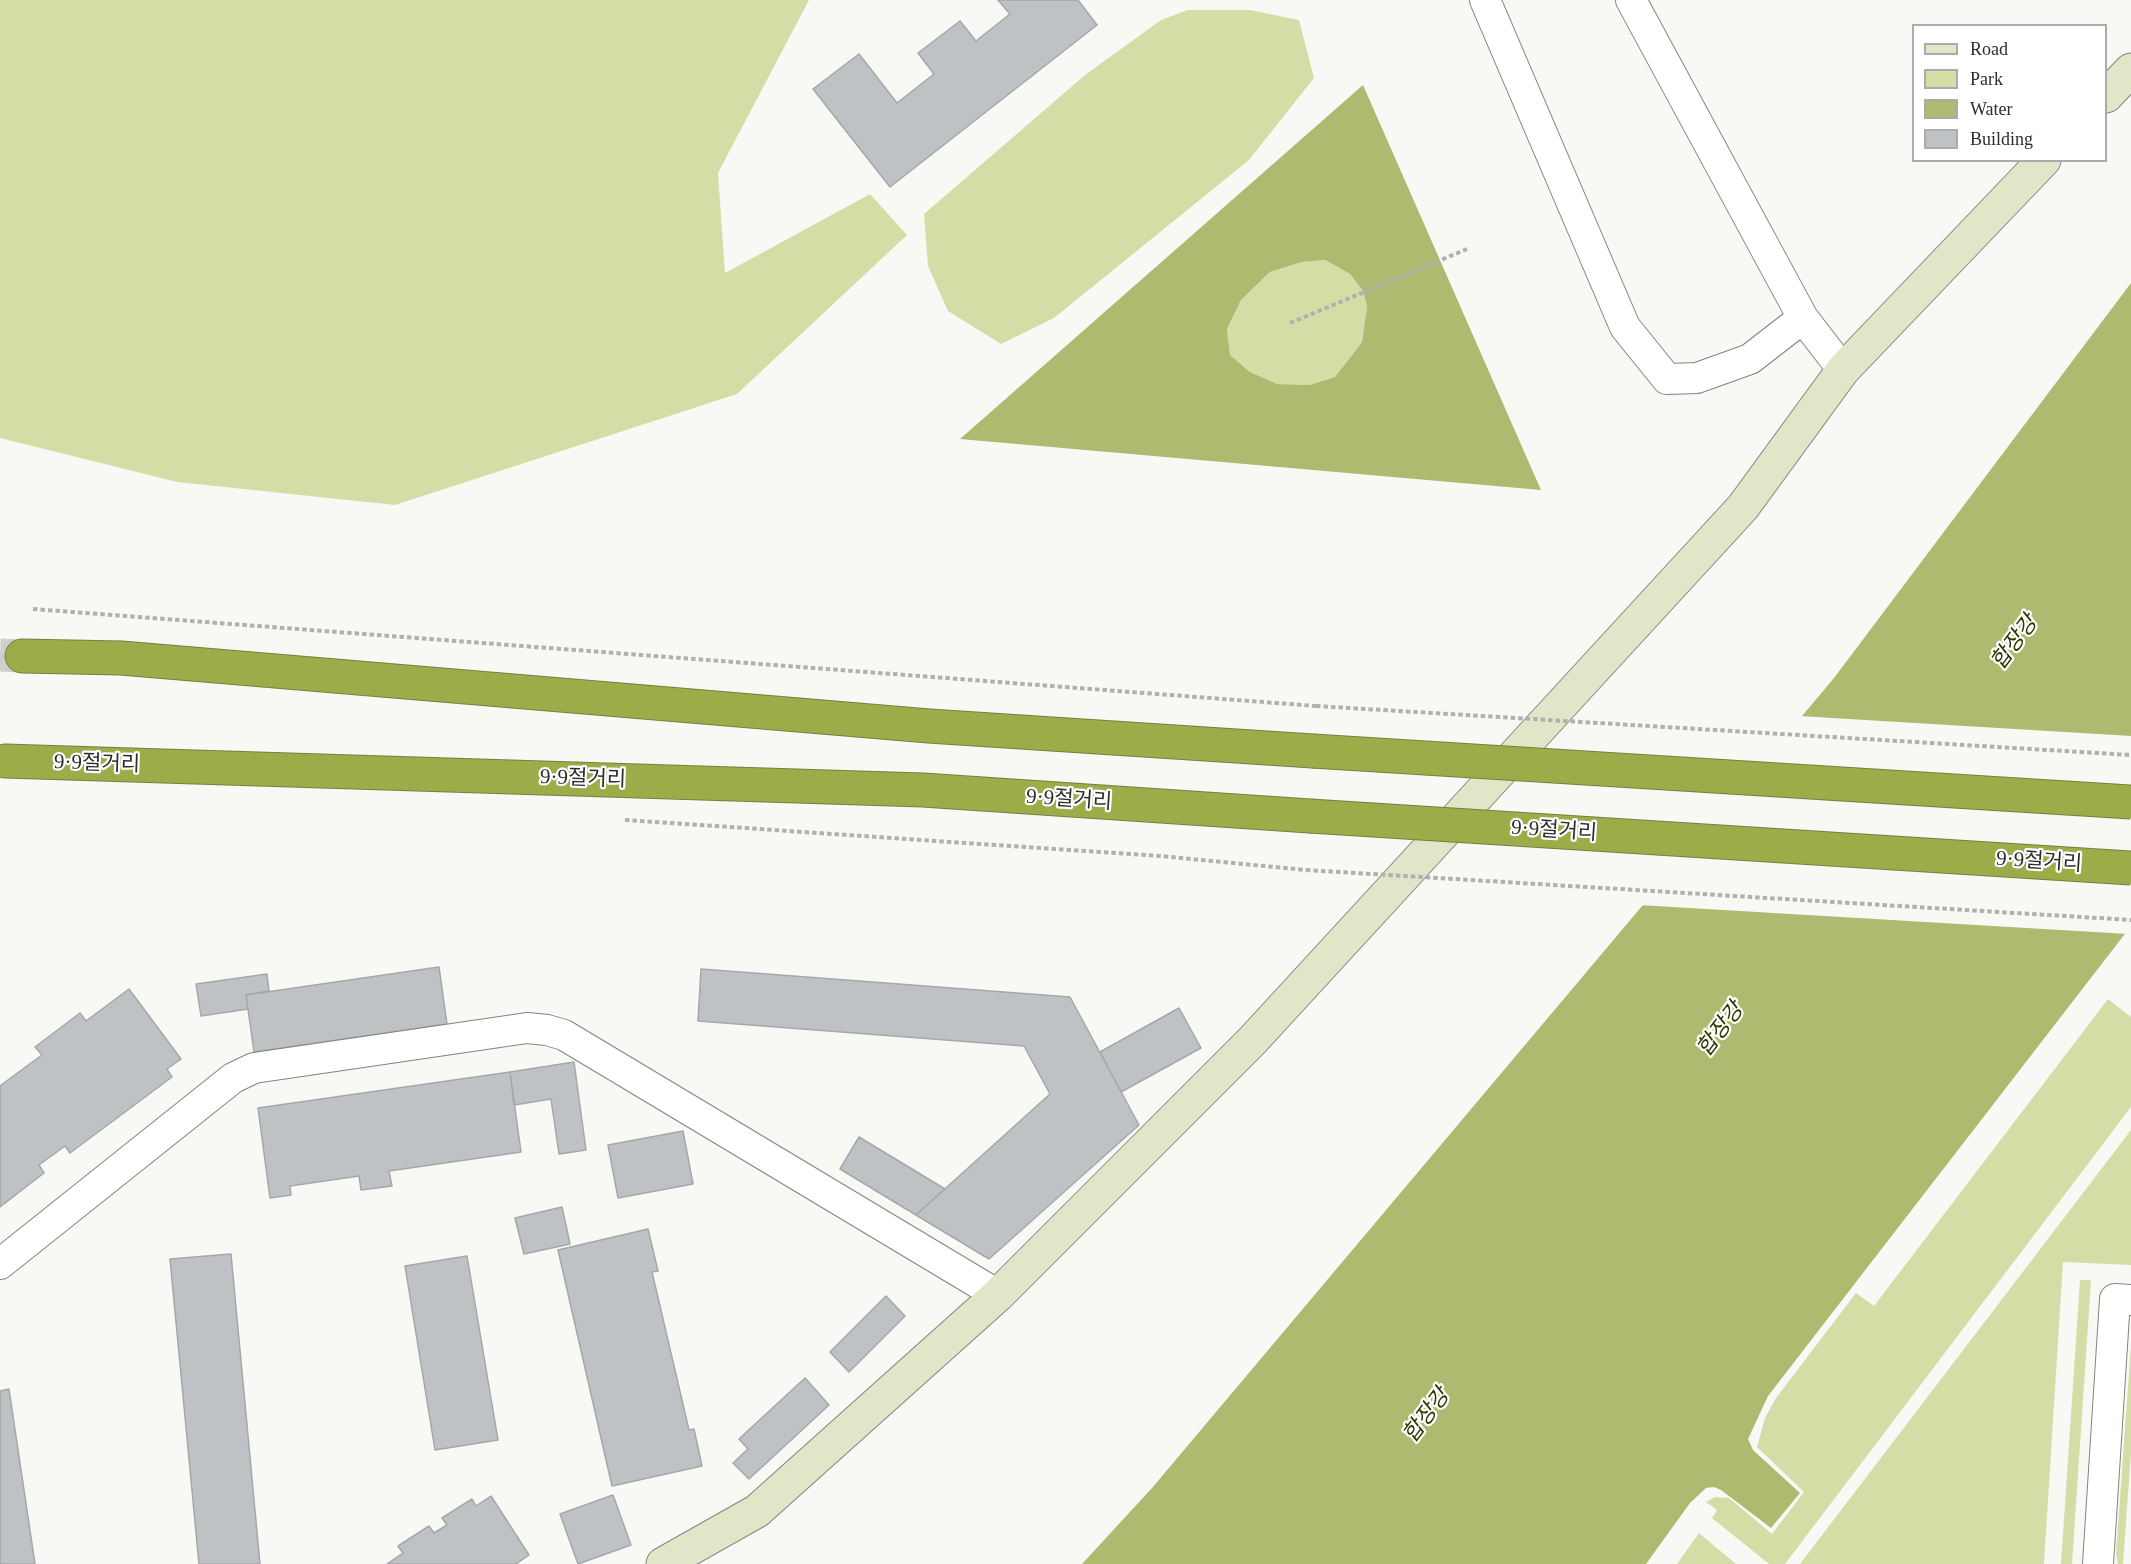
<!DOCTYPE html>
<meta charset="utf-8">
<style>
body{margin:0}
#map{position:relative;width:2131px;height:1564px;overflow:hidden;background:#f8f9f5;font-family:"Times New Roman",serif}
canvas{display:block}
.legend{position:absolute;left:1912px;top:24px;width:195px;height:138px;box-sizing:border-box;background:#fff;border:2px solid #ababab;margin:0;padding:8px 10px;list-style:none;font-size:18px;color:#2d2e2c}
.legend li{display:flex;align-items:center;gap:12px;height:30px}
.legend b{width:30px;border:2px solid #ababab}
</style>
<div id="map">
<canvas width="2131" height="1564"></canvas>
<ul class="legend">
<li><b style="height:8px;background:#e1e6c8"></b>Road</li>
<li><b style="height:16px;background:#d3dea7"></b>Park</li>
<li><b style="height:16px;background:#adba70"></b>Water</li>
<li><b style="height:16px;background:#bfc2c5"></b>Building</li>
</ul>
</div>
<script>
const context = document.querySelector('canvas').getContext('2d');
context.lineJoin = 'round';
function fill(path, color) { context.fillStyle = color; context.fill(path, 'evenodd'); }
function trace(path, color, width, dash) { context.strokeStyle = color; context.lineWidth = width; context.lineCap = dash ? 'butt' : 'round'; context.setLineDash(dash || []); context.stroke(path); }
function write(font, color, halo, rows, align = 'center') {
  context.font = font + ' "Times New Roman","Noto Sans KR",serif'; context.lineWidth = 4.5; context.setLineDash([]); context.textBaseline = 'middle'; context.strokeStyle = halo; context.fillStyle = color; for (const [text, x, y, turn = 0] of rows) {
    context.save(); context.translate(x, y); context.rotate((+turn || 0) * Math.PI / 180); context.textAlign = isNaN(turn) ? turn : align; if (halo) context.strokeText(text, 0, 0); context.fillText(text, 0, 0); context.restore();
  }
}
const green = new Path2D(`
 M0,0H809L718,173L725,273L870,194L907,235L737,394L395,505L177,482L0,438Z
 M1188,10H1250L1299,20L1314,78L1249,160L1054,318L1001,344L948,311L928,266L924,214L1085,75L1161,20Z
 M1325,260L1350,274L1363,291L1367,306L1362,342L1335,377L1309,385L1277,384L1250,372L1230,355L1227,329L1241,300L1270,272L1302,262Z
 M2108,999L2131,1017V1107L1785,1564H1769L1712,1518L1717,1510L1706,1502L1715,1497L1729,1498L1772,1534L1804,1492L1757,1447L1765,1418L1776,1398L1856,1293L1874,1306Z
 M2131,1130V1265L2063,1262L2044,1564H1800Z
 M2080,1280H2091L2072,1564H2061Z
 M2131,1345V1453L2123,1564H2118L2116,1554Z
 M1699,1533L1736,1564H1677Z`);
const water = new Path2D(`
 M1363,85L1541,490L960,439ZM1325,260L1350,274L1363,291L1367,306L1362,342L1335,377L1309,385L1277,384L1250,372L1230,355L1227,329L1241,300L1270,272L1302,262Z
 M2131,283V926L1768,1396L1748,1439L1753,1450L1800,1493L1771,1528L1721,1490L1714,1487L1706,1488L1690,1503L1646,1564H1082L1152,1488L1834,678Z`);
const pier = new Path2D(`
 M1799,716L2131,736V931L2128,934L1639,905Z`);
const building = new Path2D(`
 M998,0H1078L1097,25L890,187L813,89L859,54L897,103L934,74L918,53L960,21L976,41L1010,14Z
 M439,967L447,1024L254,1052L246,995Z
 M701,969L1070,997L1139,1125L989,1259L916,1215L1050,1094L1024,1046L698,1021Z
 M267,974L269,991L246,995L248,1009L201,1016L196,984Z
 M129,989L181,1059L167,1069L172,1077L70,1153L65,1146L39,1165L44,1173L0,1207V1086L42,1055L35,1047L80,1013L86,1021Z
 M1179,1008L1201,1048L1121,1092L1100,1052Z
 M574,1062L586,1150L559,1154L551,1099L514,1105L510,1072Z
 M510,1072L521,1152L389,1171L392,1186L361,1190L359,1176L290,1186L291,1195L270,1198L258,1108Z
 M683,1131L693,1184L618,1198L608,1145Z
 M859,1137L945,1189L916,1215L840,1169Z
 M562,1207L570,1244L524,1254L515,1218Z
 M648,1229L658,1271L652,1272L689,1430L694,1429L702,1466L612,1486L558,1250Z
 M231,1254L260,1564H199L170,1259Z
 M467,1256L498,1440L435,1450L405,1266Z
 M886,1296L905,1316L849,1372L830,1352Z
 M805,1378L829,1405L749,1479L733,1463L748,1449L739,1439Z
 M9,1389L35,1564H0V1391Z
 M613,1495L631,1545L578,1564L560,1514Z
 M491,1496L529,1555L516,1564H387L403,1553L398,1546L429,1526L434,1533L447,1525L442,1518L472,1499L476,1506Z`);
const highwayTunnel = new Path2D(`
 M0,655L22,656`);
const path = new Path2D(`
 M1290,323L1467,249
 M33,609L1316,706
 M625,820L1160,856L1306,870`);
const street = new Path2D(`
 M1485,0L1625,327L1667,379L1697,378L1750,359L1803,318
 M1631,0L1803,318L1843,370
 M0,1264L233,1078L254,1068L527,1028L547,1030L564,1035L998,1295
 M2098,1564L2115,1299L2131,1300`);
const secondary = new Path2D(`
 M2106,96L2131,70
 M663,1564L757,1511L998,1295L1252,1041L1743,507L1843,370L2044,160`);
const highway = new Path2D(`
 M22,656L121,658L929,726L1313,751
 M5,761L923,790L1310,816`);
const pathBridge = new Path2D(`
 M1316,706L2131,755
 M1306,870L2131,920`);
const highwayBridge = new Path2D(`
 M1313,751L2131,802
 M1310,816L2131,868`);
const streetNames = [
 ["9·9절거리",97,764,2],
 ["9·9절거리",583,779,2],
 ["9·9절거리",1069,800,4],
 ["9·9절거리",1554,831,4],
 ["9·9절거리",2039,862,4]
];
const waterNames = [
 ["합장강",2015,643,-53],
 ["합장강",1721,1030,-53],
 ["합장강",1427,1416,-53]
];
fill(green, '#d3dea7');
fill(water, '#adba70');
fill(pier, '#f8f9f5');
fill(building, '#bfc2c5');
trace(building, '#a4a8aa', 1.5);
trace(highwayTunnel, '#cfd0cd', 33, [33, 16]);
trace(street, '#838480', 32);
trace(secondary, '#838480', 35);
trace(highway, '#75803f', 35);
trace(path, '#b0b1ae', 4, [4.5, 3]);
trace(street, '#fff', 30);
trace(secondary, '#e1e6c8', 33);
trace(highway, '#9cac49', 33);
trace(highwayBridge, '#75803f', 35, []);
trace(pathBridge, '#b0b1ae', 4, [4.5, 3]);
trace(highwayBridge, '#9cac49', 33);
write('21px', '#2d2e2c', '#fff', streetNames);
write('italic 22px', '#303800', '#fff', waterNames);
</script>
